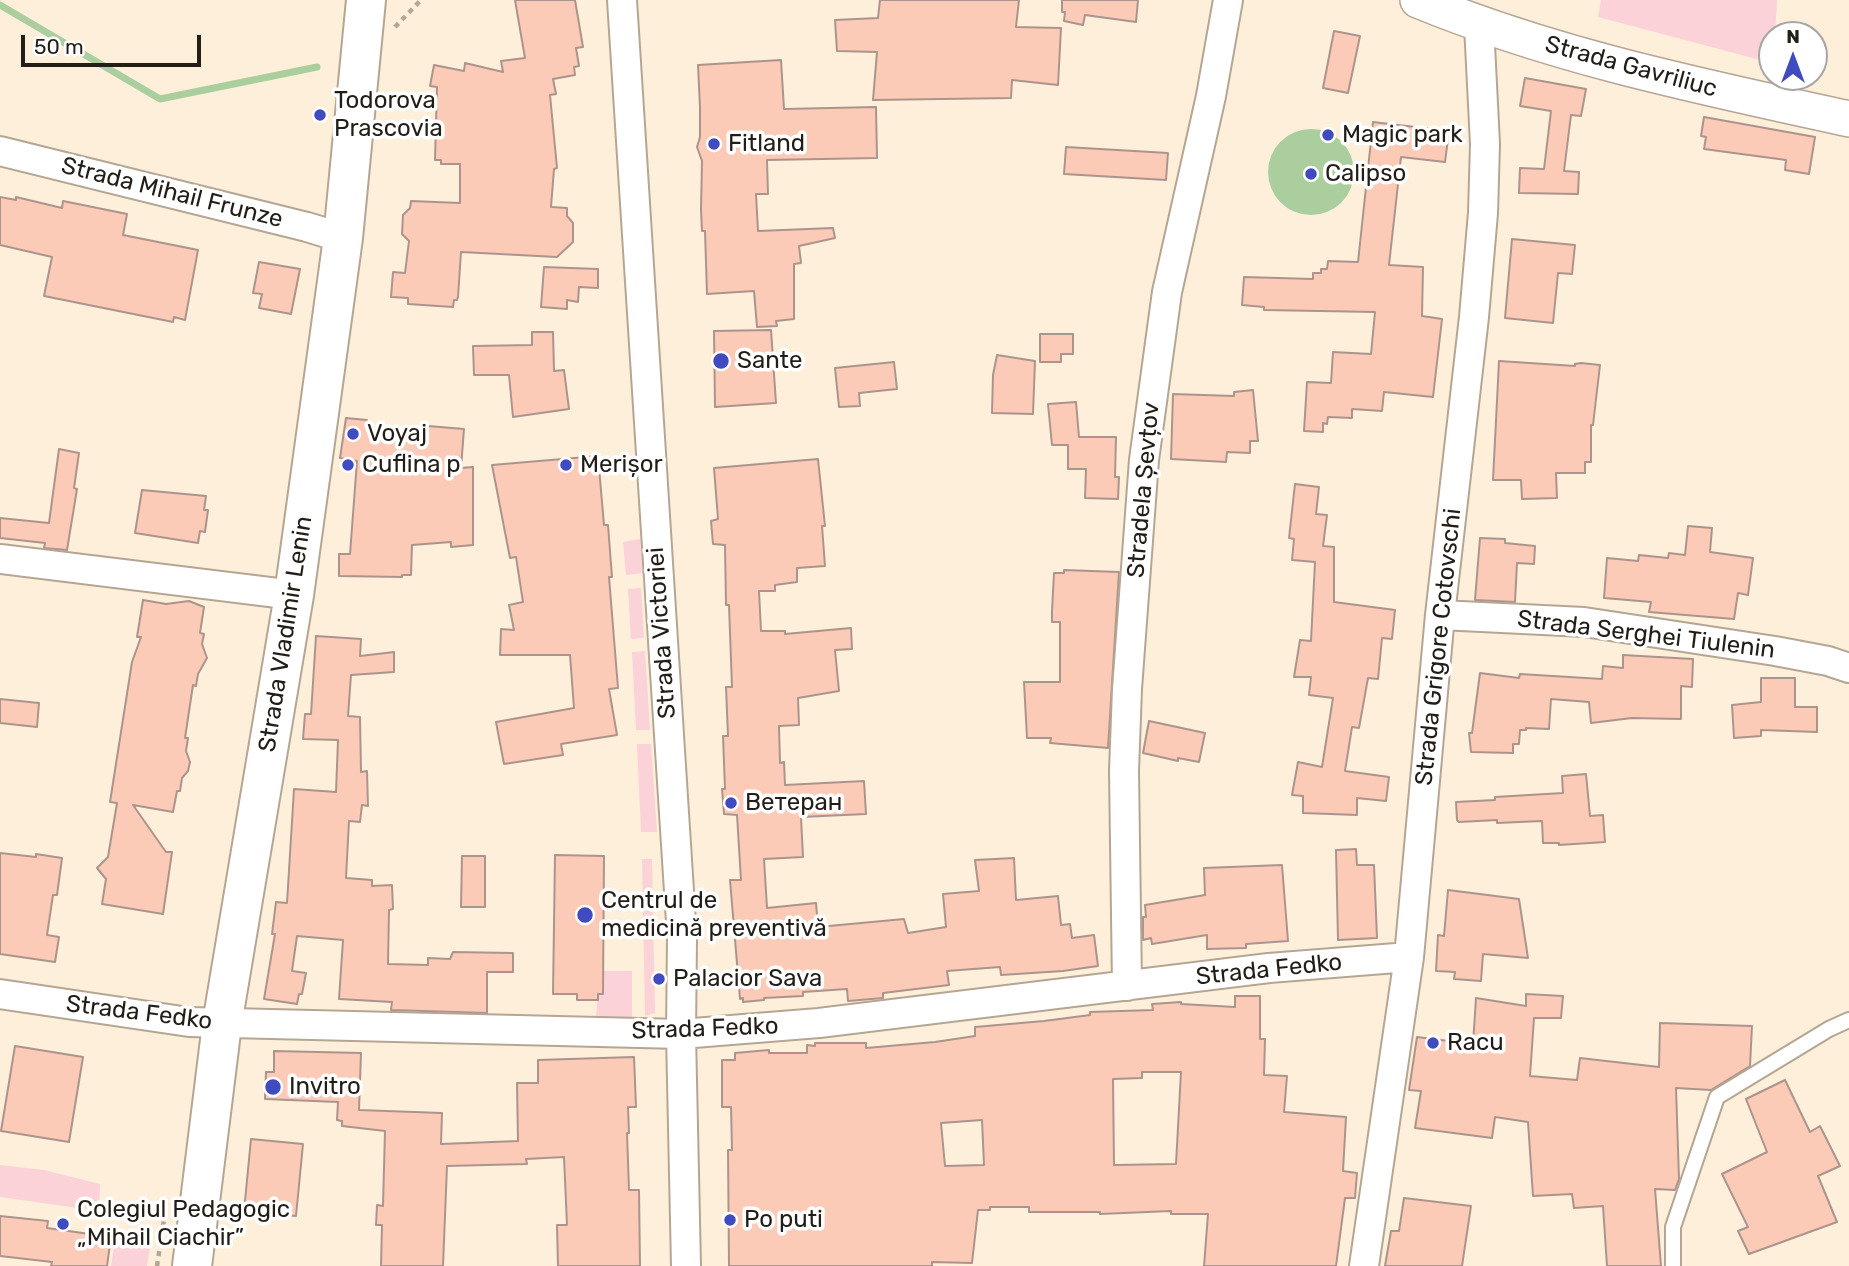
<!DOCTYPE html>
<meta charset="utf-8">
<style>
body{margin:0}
#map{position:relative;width:1849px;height:1266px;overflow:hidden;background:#feefdb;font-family:Rubik,sans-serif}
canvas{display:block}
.north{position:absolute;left:1758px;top:21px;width:70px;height:70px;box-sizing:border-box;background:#fff;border:2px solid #a7a5a2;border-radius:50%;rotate:0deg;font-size:19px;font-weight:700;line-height:28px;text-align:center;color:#221d16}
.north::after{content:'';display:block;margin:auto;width:24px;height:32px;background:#414bc0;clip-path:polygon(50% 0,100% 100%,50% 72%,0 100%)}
.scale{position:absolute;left:21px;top:35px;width:180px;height:32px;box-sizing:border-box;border:4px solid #221d16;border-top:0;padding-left:9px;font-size:21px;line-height:24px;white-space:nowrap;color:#221d16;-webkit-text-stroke:5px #fff;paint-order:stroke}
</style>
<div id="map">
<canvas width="1849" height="1266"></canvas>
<div class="north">N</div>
<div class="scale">50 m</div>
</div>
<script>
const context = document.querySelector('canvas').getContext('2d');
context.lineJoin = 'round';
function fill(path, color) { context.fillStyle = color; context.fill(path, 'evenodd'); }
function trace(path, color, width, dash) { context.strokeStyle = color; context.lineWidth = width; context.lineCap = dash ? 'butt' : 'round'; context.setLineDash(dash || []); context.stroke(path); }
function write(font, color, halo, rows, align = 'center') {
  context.font = font + ' Rubik,sans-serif'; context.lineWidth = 7; context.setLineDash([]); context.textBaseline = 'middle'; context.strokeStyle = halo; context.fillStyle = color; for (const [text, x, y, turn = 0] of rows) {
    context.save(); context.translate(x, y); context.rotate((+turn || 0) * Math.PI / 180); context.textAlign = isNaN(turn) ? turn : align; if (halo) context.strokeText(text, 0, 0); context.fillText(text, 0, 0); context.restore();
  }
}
const green = new Path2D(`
 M1601,0H1777L1775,35H1772V63L1598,17Z
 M640,539L643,573L626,575L623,542Z
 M641,588L644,638L631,639L628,589Z
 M645,651L650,730H636L632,652Z
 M637,744H651L657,832H641Z
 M642,859H652L655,1013L645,1016Z
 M603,971H632V1018H596L598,994H603Z
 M0,1165L44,1170L100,1184L99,1211L0,1197Z
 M115,1241L150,1247L147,1266H111Z`);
const water = new Path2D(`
 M1268 172a43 43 0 1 1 86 0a43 43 0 1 1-86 0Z`);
const stream = new Path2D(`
 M0,5L160,99L317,67`);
const building = new Path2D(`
 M515,0H575L583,47L576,48L579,66L574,67L575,75L553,79L556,94L550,95L557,168L554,169L551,207L567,208V216L573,223V242L557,257L461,252L458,297L457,300H454L453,307L408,304V298L391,297L393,272L405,273L409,241L402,234L403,215L410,208L411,201L460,203V164H441V160H435L437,87L430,86L434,65L464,71L465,63L503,72L501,61L525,58Z
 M880,0H1019L1016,27L1061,28L1058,85L1012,80L1011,98L873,100L877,52L837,51L835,20L878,18Z
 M1062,0H1138L1136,22L1085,15L1083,25L1064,21L1065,12H1062Z
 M1334,31L1360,36L1348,93L1323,88Z
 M781,60L784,109L876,107L877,158L767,160L768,194H756L758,231L833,228L835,238L799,246L801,263L794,264V319L776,321L777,326L757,327L754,291L707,294L705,231H702L701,210L702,161L697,147L700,137V107L698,65Z
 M1525,78L1586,89L1581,116L1571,115L1564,171L1579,172L1578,194L1519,193L1520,168L1544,169L1551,111L1520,106Z
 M1704,117L1815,137L1809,174L1785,170L1786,160L1704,149L1706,137L1701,136Z
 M1373,122L1449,131L1445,162L1401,157L1389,265L1423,267L1422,316L1442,319L1433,397L1384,392L1382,411L1352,409V418L1328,417L1327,424L1323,423V432L1304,431L1307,382L1331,383L1333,352L1371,354L1375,312L1264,310V307L1242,305L1244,277L1313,279V273H1321V269H1327L1328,261L1358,262Z
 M1066,147L1168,153L1166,180L1064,174Z
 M0,197L16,200V197L62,208L63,201L127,214L123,235L198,250L185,320L174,317L173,322L44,296L52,257L0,245Z
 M1512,239L1575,245L1572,274L1558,273L1553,323L1505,318Z
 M259,262L300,269L291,314L259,308L262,294L253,293Z
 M544,267L598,269V288L579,287L578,302L567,300V309L541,307Z
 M771,330L776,403L715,407L714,331Z
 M532,332H553L554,371L564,370L569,409L513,417L509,375H474L473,346L532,345Z
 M1040,334H1073V354H1061V362H1040Z
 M997,355L1035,361L1033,414L992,413L993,375Z
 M1499,361L1575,366V364L1581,363L1600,365L1593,425H1591V462H1585V473H1556L1557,498L1522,499L1521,480H1493Z
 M894,362L897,389L859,393L860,406L839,407L835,368Z
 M1253,390L1258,441H1250V453L1227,452L1226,462L1171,459L1173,394L1234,396V392Z
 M1076,402L1079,437H1116L1115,477H1119L1118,499L1085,498L1086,469H1068V445H1052L1048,404Z
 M346,418L367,420L366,426L427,435L428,426L464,429L461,468L473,467V545L451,547V542L412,545L411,575H402V577L339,576V554H350L357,461L340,458Z
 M59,449L79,453L74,488L77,489L67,550L44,548L45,543L0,538V518L49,523Z
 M598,456L604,525H608L612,577H609L618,688L609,689L617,735L561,744L563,755L504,764L496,722L574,708L570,655H500L501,629L514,630L509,605L523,602L516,557L510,558L492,465Z
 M818,459L825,526H822L825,566L797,568V582L775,585V591H759L761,631H785V634L851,628L852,649L835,650L839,691L798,698L799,725L779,726L780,763L784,762L785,785L864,781L866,814L801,817L803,857L764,859L767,908L816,903L818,927L904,919L908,933L946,927L943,894L979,891L975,860L1014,858L1016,900L1058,896L1061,925L1070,924L1072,938L1094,935L1098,966L1063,971L1001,975L1000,967L947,971L949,985L883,993V998L848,1001L847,989L803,992V996L764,998V1000L743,1002V998L740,999L730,880H741L737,815L724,814L722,789H725L723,736H728L726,687H732L729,605H726L725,545L713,544L711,521L718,519L714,468Z
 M1295,484L1319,487L1316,514L1327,515L1323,546L1334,547V602L1395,610L1392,639L1382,638L1378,679L1368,678L1359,728L1352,727L1345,771L1389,777L1386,801L1357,798V815L1303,813V796L1292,795L1298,762L1322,767L1333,698L1309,695L1311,677H1294L1300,640L1311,641L1315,562L1292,560L1294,539L1289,538Z
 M142,490L206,496L204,510H208L205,532L200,531L198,543L135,533Z
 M1688,526L1712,528L1710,552L1753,558L1748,595L1738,593L1734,619L1649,612L1651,602L1604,598L1607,558L1638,561L1639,555L1668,558L1669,553L1685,555Z
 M1480,538L1505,539V543L1535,546L1534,564L1517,563L1515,602L1475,600Z
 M1064,570L1119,572L1108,748L1050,743L1051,738H1027L1024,682H1060V622H1052V611L1054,573H1064Z
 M143,600L166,604L189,601L204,607L200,633L204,634L202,644L207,658L198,674L196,686L193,685L185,738H188L186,751L190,762L188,771L182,778L180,791H177L173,812L133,805L166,852H172L163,914L102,904L106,879L97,868L108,857L117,803L110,802L132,662L141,637H137Z
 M316,636L361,639L360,656L394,652V672L351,675L348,716L360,717L361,772L367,771L368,806L362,805L360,822L349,821L346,878L372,880V886L392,885L393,909L389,910L388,964L428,965V958L450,959L453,952L513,953V972H487V1013L391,1010L392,1002L339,999L343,940L297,936L292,971L306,973L302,994H299L297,1004L264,999L275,934H272L276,902L287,903L294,789L336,792L338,740L303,739L305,714H311Z
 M1623,655L1693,659L1692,687L1681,686V719L1632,718L1591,723L1589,702L1551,699L1549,729L1526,728V730H1520L1519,744H1513V753L1471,752L1469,733H1472L1480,673L1519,678L1520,674L1602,679L1603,666L1623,668Z
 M1761,678H1795V707H1817V732L1761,730V736L1734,738L1732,705L1761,702Z
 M0,699L39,703L37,727L0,723Z
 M1149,721L1205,733L1199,762L1178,758V761L1143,753Z
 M1586,774L1590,816L1603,815L1605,842L1559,845V843H1543L1542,821L1497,823V820L1459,822L1457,820L1456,802L1495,800V797L1563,793L1562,776Z
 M1356,849L1357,865H1374L1377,938L1338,940L1336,850Z
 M0,853L36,857V854L62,858L57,895H53L47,935L59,937L55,962L0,954Z
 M555,855L604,856L603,994H598V1000H577V994H553Z
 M462,856H485V907H461Z
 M1282,865L1288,941L1246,944V948L1207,949V935L1152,944L1151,938L1143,940V917H1146L1145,905L1205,895L1204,868Z
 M1448,890L1519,899L1528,958L1483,954L1481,981L1454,979L1455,972L1436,971L1438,935L1444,936Z
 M1526,994L1563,996L1561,1018H1534L1530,1076L1577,1080L1580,1058L1659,1067L1660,1023L1752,1026L1750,1066L1711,1090L1676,1088L1679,1179L1675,1190L1655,1189L1661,1266H1607L1603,1206L1574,1208L1572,1194L1533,1196L1528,1122L1495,1117L1492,1138L1415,1128L1421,1091L1409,1090L1417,1037L1473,1044L1476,998L1526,1006Z
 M1235,996H1260V1039H1265L1264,1075L1287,1076L1284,1112L1346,1117L1343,1171L1357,1173L1355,1198H1345L1336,1266H1204L1208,1214H1171V1211L1100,1214V1212H1029V1207H990V1210H978L972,1263L932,1262V1266H729L728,1150H732L731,1107H722V1060H735V1053L769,1050V1053H807V1045L815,1046V1043H866V1048L935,1042L975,1036V1027L1044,1021L1090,1015V1012L1153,1010L1152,1004L1181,1002V1004L1235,1007ZM1142,1072H1181L1176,1164L1114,1165L1113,1079L1142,1078ZM982,1120L984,1165L945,1166L941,1123Z
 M15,1046L83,1057L69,1142L1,1131Z
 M274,1051L361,1053L359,1110L442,1113L441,1144L518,1141L517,1083H538V1060L634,1057L636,1107H628L629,1133H627L629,1190H639L640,1266H558L557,1225H567L564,1157L526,1159L527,1164L447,1166L443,1266H381L382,1225H376L377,1205L383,1206L385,1131L342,1126V1121L337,1120L338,1102L265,1099L266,1072H274Z
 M1785,1080L1810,1132L1820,1126L1840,1166L1818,1176L1837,1222L1749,1254L1738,1231L1748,1227L1722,1174L1767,1152L1746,1099Z
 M251,1139L303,1144L296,1216L244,1211Z
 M1404,1198L1471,1206L1462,1266H1385L1391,1231H1399Z
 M0,1216L48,1221L47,1228L111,1237L107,1266H51L52,1262L0,1256Z`);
const path = new Path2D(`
 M395,27L421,0
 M157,1266L165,1213`);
const service = new Path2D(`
 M1673,1266V1227L1717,1097L1829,1029L1849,1020`);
const minor = new Path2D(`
 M622,0L682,938L681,1034L686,1266
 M0,151L307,227L343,238
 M0,559L294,595
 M1440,615L1584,622L1775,651L1828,661L1849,668
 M1127,986L1124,771L1127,689L1144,460L1167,292L1211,96L1228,0
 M0,994L189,1022L681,1034L819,1023L1269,968L1409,957
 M1364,1266L1409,957L1440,615L1474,317L1483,213L1485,144L1479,25`);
const tertiary = new Path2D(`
 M1418,0C1556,57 1704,87 1849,119`);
const secondary = new Path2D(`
 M192,1266L222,1024L294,595L343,238L366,0`);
const markers = [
 [320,115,7,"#414bc0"],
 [1328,135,7,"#414bc0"],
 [714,144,7,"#414bc0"],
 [1311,174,7,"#414bc0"],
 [721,361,9,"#414bc0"],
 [353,434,7,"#414bc0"],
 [348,465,7,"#414bc0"],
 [566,465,7,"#414bc0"],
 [731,803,7,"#414bc0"],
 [585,915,9,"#414bc0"],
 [659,979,7,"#414bc0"],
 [1433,1043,7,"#414bc0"],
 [273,1087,9,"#414bc0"],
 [730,1220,7,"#414bc0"],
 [63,1224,7,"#414bc0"]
];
const streetNames = [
 ["Strada Gavriliuc",1631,67,15],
 ["Strada Mihail Frunze",172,193,14],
 ["Stradela Șevțov",1144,490,-85],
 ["Strada Victoriei",662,633,-94],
 ["Strada Vladimir Lenin",286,634,-81],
 ["Strada Serghei Tiulenin",1646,635,7],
 ["Strada Grigore Cotovschi",1439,647,-84],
 ["Strada Fedko",1269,970,-6],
 ["Strada Fedko",139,1013,7],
 ["Strada Fedko",705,1029,-2]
];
const poiNames = [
 ["Todorova",334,101],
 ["Prascovia",334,129],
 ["Magic park",1342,135],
 ["Fitland",728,144],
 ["Calipso",1325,174],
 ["Sante",737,361],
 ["Voyaj",367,434],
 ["Cuflina p",362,465],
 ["Merișor",580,465],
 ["Ветеран",745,803],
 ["Centrul de",601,901],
 ["medicină preventivă",601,929],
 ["Palacior Sava",673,979],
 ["Racu",1447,1043],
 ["Invitro",289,1087],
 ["Colegiul Pedagogic",77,1210],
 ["„Mihail Ciachir”",77,1238],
 ["Po puti",744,1220]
];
fill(green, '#fbd2d7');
fill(water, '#aace9e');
trace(stream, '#aace9e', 7);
fill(building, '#fccbb8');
trace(building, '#ac948c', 2);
trace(service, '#b5a694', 18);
trace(minor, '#b5a694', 32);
trace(tertiary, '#b5a694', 38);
trace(secondary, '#b5a694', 42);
trace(path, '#b2a697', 4.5, [5, 5]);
trace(service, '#fff', 14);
trace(minor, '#fff', 28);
trace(tertiary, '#fff', 35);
trace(secondary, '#fff', 38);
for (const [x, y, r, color] of markers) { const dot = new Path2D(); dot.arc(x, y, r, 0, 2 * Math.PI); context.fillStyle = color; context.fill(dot); trace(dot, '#fff', 2.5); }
write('24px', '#221d16', '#fff', streetNames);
write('24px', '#221d16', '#fff', poiNames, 'left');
</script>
